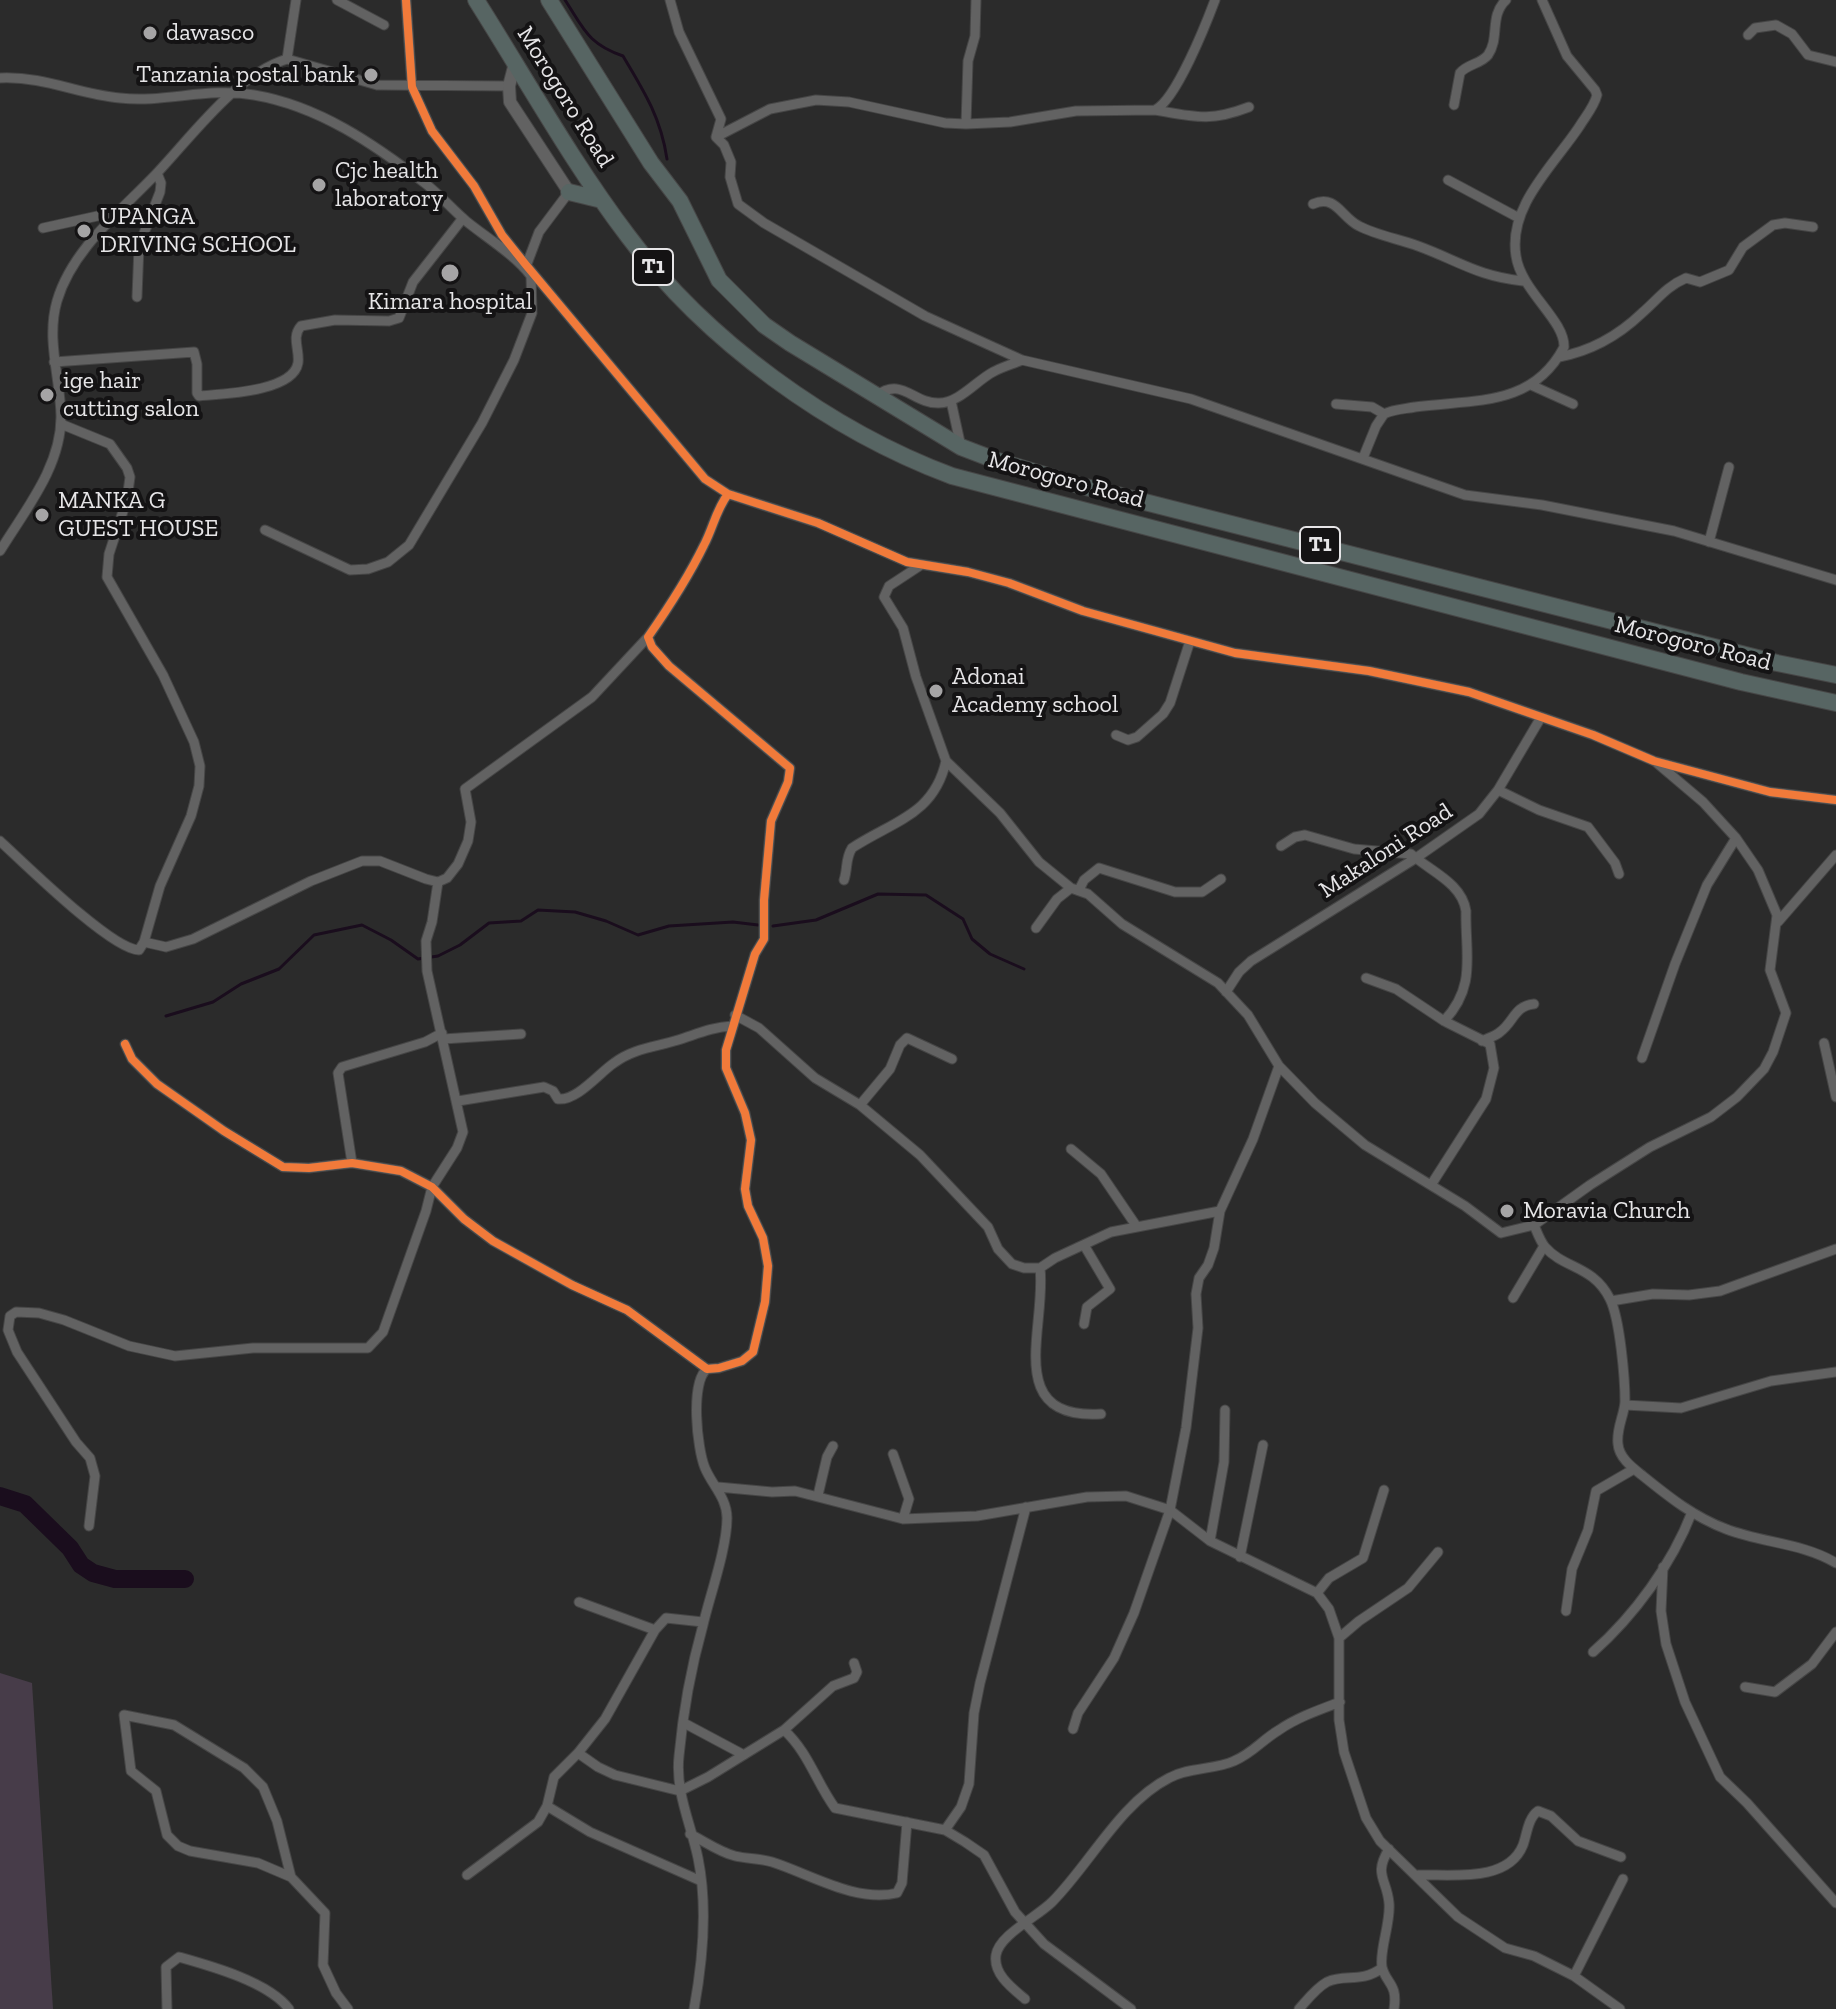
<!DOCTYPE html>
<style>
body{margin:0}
canvas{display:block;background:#2b2b2b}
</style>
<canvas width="1836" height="2009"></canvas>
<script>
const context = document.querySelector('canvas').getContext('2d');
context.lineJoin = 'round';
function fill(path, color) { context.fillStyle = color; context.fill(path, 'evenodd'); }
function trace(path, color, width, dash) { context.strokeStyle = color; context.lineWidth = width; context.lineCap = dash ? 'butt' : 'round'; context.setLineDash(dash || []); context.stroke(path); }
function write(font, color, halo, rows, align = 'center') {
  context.font = font + ' "Zilla Slab",serif'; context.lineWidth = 8; context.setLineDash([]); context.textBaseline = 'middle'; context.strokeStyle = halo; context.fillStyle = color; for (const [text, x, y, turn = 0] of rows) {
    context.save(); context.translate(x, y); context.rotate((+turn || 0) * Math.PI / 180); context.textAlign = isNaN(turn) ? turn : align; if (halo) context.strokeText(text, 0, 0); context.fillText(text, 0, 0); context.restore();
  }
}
const green = new Path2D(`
 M0,1673L32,1683L53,2009H0Z`);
const stream = new Path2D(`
 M565,0C584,29 588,44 623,56C644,91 661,118 667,159
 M773,926L816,920L878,894L926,895L963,919L972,939L990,954L1024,969
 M166,1016L213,1002L241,984L279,969L314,935L362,925L391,940L418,959L438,956L460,945L489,923L521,921L538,910L575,912L606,921L638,935L669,926L733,922L758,925`);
const river = new Path2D(`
 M0,1496L25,1504L70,1548L81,1565L93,1573L115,1579H185`);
const street = new Path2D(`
 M337,0L384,25
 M406,0L412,87L432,131L474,186L502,235L526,265L705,479L728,494L818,523L907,562L968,572L1009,583L1083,611L1235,653L1369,671L1469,692L1593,735L1654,761L1770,792L1836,800
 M670,0L679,32L721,119L716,137
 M1748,35L1755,28L1776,25L1792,34L1808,55L1836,62
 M287,59L296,0
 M0,78C45,76 77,94 120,98C165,103 208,87 254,95C319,106 374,144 426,184C440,195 452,209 466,221C487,238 515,255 531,276L532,313L514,360L482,423L409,545L388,562L368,569L350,570L265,530
 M1454,105L1460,73C1467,64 1481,64 1488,55C1500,38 1489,16 1506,0
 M1155,110C1195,117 1210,122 1249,107
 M966,124L968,61L975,36L976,0
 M716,137L724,145L731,162L730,177L738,204L764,223L925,316L1022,360L1191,399L1465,495L1542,505L1674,531L1836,580
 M716,137L770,109L816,100L849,102L945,123L966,124L1010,122L1076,111L1155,110C1176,100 1206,24 1215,0
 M1448,180L1519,218
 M1313,204C1336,194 1341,217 1359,226C1376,235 1399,239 1418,246C1459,261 1477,276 1523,281
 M43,228L102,215L114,217
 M525,269L539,232L569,192
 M137,297L139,246L160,192L161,183L157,173
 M1559,357C1591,351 1618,336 1642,313C1657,300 1667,286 1686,278L1700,282L1729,270L1743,247L1773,225L1785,223L1813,227
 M54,362L194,352L197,364V393L199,396C222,394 293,392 298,363C300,350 291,337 301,326L335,320L389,321L399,318L413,282L463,218
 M1531,385L1573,404
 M876,396C902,376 913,404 939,403C959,403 976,381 993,372C1002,367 1013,364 1022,360
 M951,401L961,447
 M1336,404L1372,407L1384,414
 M1363,458L1376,426L1384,414C1394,409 1405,409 1415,407C1473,399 1532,408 1564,347C1565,320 1521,291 1516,256C1508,206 1553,166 1579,127C1585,117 1594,107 1597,95L1595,90L1567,56L1542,0
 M1709,542L1729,467
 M0,551C25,510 62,466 61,415C60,377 46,339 57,301C72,249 121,211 157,173C192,136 237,74 287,59L377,85L509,86
 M921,565L889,586L884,597L903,628L916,677L946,761L1000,813L1039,862L1071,888L1088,894L1122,924L1218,983L1248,1015L1279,1066L1315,1103L1365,1145L1465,1206L1501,1233L1534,1225
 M1116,735L1128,740L1137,737L1163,714L1170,703L1190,641
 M1657,763L1703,802L1736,838L1758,870L1777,915L1770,970L1786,1013L1773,1052L1764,1069L1737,1097L1711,1117L1650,1147L1590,1185L1534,1225C1537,1232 1540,1241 1545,1247C1564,1269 1593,1265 1610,1299C1620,1319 1625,1379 1625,1402C1624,1416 1616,1429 1618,1444C1619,1458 1633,1468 1643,1476C1669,1497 1694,1517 1726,1529C1762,1543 1803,1543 1836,1563
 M1498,790L1539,810L1588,827L1615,863L1619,874
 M0,841C24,863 112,950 139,950L144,942L160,886L191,816L199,786L200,766L194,742L163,675L107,577L109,554L127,499L130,477L127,468L110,444L61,424
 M1281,846L1295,837L1305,835L1354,849L1411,854C1430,871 1462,883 1466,911C1465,954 1477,986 1444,1021
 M844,880C848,868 845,859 852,848C893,821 934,815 946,761
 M1079,890L1084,880L1099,868L1175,892H1202L1221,879
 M1778,922L1836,855
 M1036,928L1057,899L1071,888
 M144,942L166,947L193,939L311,881L362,861H380L426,879L438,882L447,878L458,864L468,841L471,822L465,789L592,697L648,637
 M1366,978L1396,989L1444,1021L1490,1044L1494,1068L1486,1099L1431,1185
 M1226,992L1239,972L1251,961L1416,858L1479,814L1498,790L1540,719
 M735,1015L759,1028L815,1078L860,1105L920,1155L988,1227L998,1249L1012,1264L1024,1268H1040L1055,1258L1111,1232L1220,1211
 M443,1039L521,1034
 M1482,1041C1488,1038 1496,1036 1500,1032C1514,1022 1514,1006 1534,1004
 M1824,1043L1836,1097
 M125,1044L132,1059L157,1084L224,1131L283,1167L309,1168L352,1163L401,1171L432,1187L464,1219L493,1241L572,1285L627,1310L707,1369L719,1368L742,1361L753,1352L765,1302L768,1266L763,1238L748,1206L745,1189L751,1140L745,1113L726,1068V1050L755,954L764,939V900L771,821L788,782L790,768L669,666L652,647L648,637C669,607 688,578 704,545C713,528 716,510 728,494
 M1642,1058L1675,964L1707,885L1736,838
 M458,1101L544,1087L553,1091L558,1099C577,1101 599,1073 614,1063C634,1048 656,1047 678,1040C697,1034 712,1027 732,1026
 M860,1105L890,1069L900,1045L907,1038L952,1059
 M1071,1149L1101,1174L1137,1227
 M352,1163L338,1073L342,1067L425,1042L442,1033
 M1040,1268C1047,1326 1002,1420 1101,1414
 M1513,1298L1544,1246
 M1611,1301L1653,1294L1689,1295L1720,1291L1836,1249
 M1084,1324L1087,1307L1110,1289L1084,1245
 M1625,1405L1681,1408L1771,1381L1836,1372
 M893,1454L909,1499L903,1519
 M718,1487L772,1492L795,1491L903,1519L977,1516L1087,1497L1126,1496L1170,1510L1210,1541L1317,1593L1329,1609L1339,1638V1720L1344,1752L1366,1818L1380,1841L1458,1917L1505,1948L1534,1956L1574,1976L1620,2009
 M818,1495L827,1457L833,1446
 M89,1526L95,1476L90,1458L76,1442L17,1352L8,1330L10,1316L16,1312L39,1313L64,1320L129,1346L175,1356L253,1348H368L383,1332L426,1211L432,1187L457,1148L463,1132L427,971L426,941L432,922L438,882
 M1210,1541L1224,1462L1225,1410
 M1240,1557L1263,1445
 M1663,1567L1661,1611L1666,1644L1685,1702L1720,1777L1747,1803L1836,1903
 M1317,1593L1329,1578L1363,1558L1384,1490
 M579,1602L655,1630
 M1566,1611L1572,1569L1588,1530L1596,1491L1634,1469
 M1339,1638L1359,1621L1408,1588L1438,1552
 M1593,1652C1634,1616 1672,1564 1692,1512
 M1745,1687L1775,1692L1812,1664L1836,1632
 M684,1723L744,1755
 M1073,1729L1078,1713L1114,1658L1134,1613L1170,1510L1186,1428L1198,1328L1196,1294L1199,1278L1208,1265L1214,1248L1220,1211L1253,1139L1279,1066
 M784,1730C809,1753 816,1782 835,1808L945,1830L965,1842L984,1855L1015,1912L1044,1944L1131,2009
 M578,1753L598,1767L615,1775L680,1791L708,1777L784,1730L833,1686L854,1678L857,1672L854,1663
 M547,1806L590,1832L701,1881
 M945,1830L961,1807L969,1784L974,1713L980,1683L1026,1507
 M690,1834C704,1841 719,1852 735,1856C747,1859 760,1858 772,1862C810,1874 856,1903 897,1893L902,1883L907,1822
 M1389,1849C1373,1875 1387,1879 1389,1903C1391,1923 1379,1950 1382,1967C1386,1984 1398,1983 1394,2009
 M467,1875L538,1822L547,1806L554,1777L578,1753L605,1719L655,1630L666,1618L703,1622
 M1418,1875C1451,1874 1508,1883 1523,1845C1527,1834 1528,1818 1538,1811L1551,1816L1578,1841L1621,1857
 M291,1877L258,1863L190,1851L178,1846L167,1835L156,1791L131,1771L124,1715L174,1725L244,1768L263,1787L277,1821L291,1877L325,1913L323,1965L336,1993L348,2009
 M1574,1976L1623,1879
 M1025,1999C1012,1988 993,1974 996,1955C999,1935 1037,1917 1052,1902C1090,1864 1120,1803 1169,1778C1189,1767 1214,1770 1234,1761C1253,1753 1262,1740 1279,1730C1298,1717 1319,1710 1340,1702
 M167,2009L166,1967L179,1957C211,1966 269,1982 289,2009
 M694,2009C703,1960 708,1907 698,1858C691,1824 675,1792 679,1756C683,1712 691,1668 703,1625C710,1595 727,1548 727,1518C727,1498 712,1485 705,1468C697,1449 690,1382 707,1369
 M1299,2009C1307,2000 1316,1988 1327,1982C1346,1973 1360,1984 1382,1968`);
const secondary = new Path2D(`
 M515,63L509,86L510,102L569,192`);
const highway = new Path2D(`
 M476,0C526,79 572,162 628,236C706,341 831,431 952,476L1741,682L1836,703
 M549,0L651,163L680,201L719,280L764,325L790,343L961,447L995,460L1078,485L1777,663L1836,675
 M569,192L602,200`);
const cycleway = new Path2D(`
 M406,0L412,87L432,131L474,186L502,235L526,265L705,479L728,494L818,523L907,562L968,572L1009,583L1083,611L1235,653L1369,671L1469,692L1593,735L1654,761L1770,792L1836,800
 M125,1044L132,1059L157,1084L224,1131L283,1167L309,1168L352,1163L401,1171L432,1187L464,1219L493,1241L572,1285L627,1310L707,1369L719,1368L742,1361L753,1352L765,1302L768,1266L763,1238L748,1206L745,1189L751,1140L745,1113L726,1068V1050L755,954L764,939V900L771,821L788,782L790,768L669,666L652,647L648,637C669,607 688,578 704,545C713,528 716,510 728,494`);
const markers = [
 [150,33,8,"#a5a4a5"],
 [371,75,8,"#a5a4a5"],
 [319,185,8,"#a5a4a5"],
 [84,231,8,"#a5a4a5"],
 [450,273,10,"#a5a4a5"],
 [47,395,8,"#a5a4a5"],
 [42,515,8,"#a5a4a5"],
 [936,691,8,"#a5a4a5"],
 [1507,1211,8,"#a5a4a5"]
];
const shields = [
 [653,267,40],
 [1320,545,40]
];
const shieldNames = [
 ["T1",653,267],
 ["T1",1320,545]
];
const poiNames = [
 ["dawasco",166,33],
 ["Tanzania postal bank",355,75,"right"],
 ["Cjc health",335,171],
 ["laboratory",335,199],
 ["UPANGA",100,217],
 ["DRIVING SCHOOL",100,245],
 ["Kimara hospital",450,302,"center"],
 ["ige hair",63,381],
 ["cutting salon",63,409],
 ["MANKA G",58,501],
 ["GUEST HOUSE",58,529],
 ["Adonai",952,677],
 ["Academy school",952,705],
 ["Moravia Church",1523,1211]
];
const streetNames = [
 ["Morogoro Road",565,97,58],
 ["Morogoro Road",1066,480,15],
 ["Morogoro Road",1693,644,14],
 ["Makaloni Road",1386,851,-33]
];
fill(green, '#473c49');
trace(stream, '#1a0d1d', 3);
trace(river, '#1a0d1d', 18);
trace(street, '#464646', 11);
trace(secondary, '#464646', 14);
trace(highway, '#464646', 18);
trace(street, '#626262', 9);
trace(secondary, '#626262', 12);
trace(highway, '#576563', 16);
trace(cycleway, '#f17a3a', 8);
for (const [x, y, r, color] of markers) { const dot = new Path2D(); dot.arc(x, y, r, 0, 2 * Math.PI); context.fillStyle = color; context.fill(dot); trace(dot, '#141314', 3); }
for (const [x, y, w] of shields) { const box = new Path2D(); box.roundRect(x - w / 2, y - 18, w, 36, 6); context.fillStyle = '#141314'; context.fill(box); trace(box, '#e6e5e7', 2); }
write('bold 22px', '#e6e5e7', null, shieldNames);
write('24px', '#e6e5e7', '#141314', poiNames, 'left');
write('24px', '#e6e5e7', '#141314', streetNames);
</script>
